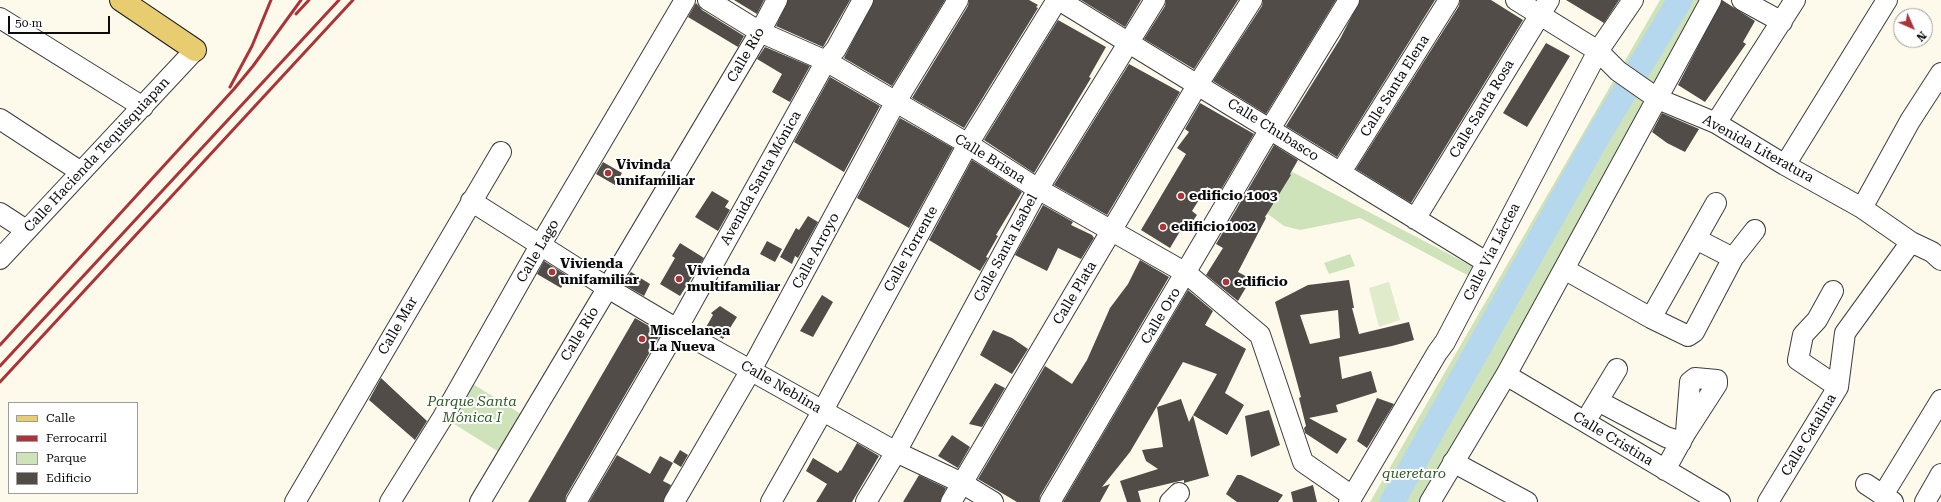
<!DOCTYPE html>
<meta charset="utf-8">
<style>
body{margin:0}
#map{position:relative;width:1941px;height:502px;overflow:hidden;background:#fdf9eb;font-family:"Roboto Serif",serif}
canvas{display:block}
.legend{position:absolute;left:8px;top:402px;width:130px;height:92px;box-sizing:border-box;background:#fff;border:1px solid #9d9d9d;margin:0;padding:5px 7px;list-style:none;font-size:12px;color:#0b0b0b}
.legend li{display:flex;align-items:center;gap:8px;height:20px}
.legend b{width:20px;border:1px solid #9d9d9d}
.north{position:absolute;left:1893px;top:8px;width:40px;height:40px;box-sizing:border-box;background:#fff;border:1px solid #9d9d9d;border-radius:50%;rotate:135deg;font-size:11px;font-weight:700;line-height:16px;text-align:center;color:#0b0b0b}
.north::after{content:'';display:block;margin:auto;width:14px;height:18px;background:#aa3438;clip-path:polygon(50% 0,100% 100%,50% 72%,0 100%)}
.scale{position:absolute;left:8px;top:16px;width:102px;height:18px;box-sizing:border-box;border:2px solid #0b0b0b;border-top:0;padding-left:5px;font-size:12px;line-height:14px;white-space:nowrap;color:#0b0b0b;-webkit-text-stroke:3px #fff;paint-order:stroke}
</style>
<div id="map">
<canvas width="1941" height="502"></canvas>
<ul class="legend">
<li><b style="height:5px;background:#e8cc70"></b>Calle</li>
<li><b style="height:5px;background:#aa3438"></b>Ferrocarril</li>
<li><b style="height:11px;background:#cee3b9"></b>Parque</li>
<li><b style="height:11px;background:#524c49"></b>Edificio</li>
</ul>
<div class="north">N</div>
<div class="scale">50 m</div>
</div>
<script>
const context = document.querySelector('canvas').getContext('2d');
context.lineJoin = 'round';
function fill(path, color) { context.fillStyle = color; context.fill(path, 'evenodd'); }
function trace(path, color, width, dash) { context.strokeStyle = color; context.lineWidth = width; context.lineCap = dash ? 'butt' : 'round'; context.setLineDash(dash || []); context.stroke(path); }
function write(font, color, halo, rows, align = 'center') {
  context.font = font + ' "Roboto Serif",serif'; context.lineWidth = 4; context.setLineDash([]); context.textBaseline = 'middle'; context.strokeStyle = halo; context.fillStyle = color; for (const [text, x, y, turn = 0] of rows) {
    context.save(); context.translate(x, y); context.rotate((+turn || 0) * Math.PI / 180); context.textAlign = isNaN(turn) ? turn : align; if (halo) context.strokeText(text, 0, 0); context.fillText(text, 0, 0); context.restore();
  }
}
const green = new Path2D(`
 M1660,0H1705L1427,502H1370Z
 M1281,166L1487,274L1482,283L1360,218L1300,230L1284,226L1257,206Z
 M1350,254L1355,266L1329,274L1324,263Z
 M465,379L529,419L507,457L443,417Z`);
const pitch = new Path2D(`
 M1389,282L1400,320L1379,327L1369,288Z`);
const river = new Path2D(`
 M1392,502L1599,134L1680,0`);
const building = new Path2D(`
 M734,0H764L757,14Z
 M788,0H850L823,47L776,26Z
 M874,0H945L892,86L844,58Z
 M969,0H1029L1038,5L1036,7L1038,8L964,128L912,98L968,6Z
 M1081,0H1141L1125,27Z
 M1166,0H1238L1194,69L1144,39L1165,6Z
 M1263,0H1336L1266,114L1213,81L1262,6Z
 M1360,0H1435L1337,157L1286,126L1340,39Z
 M1460,0H1491L1523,20L1411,203L1356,169L1459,6Z
 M1566,0H1619L1604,23Z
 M1722,0L1755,21L1743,42L1746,44L1705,102L1678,85Z
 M696,3L702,10L744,36L738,47L688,17Z
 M1058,20L1106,47L1089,77L1091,78L1034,173L984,140Z
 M1546,43L1570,56L1527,127L1503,113Z
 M765,47L810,66L790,102L772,92L782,74L757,59Z
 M1129,64L1180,92L1107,215L1054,185Z
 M830,77L880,106L844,172L794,142Z
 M1200,103L1254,134L1219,193L1207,187L1192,211L1197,215L1190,225L1185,223L1170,248L1141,230L1186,154L1177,148L1189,132L1185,129Z
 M1662,113L1699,129L1685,152L1667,143L1652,132Z
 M900,118L953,148L909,228L857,198Z
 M1274,145L1298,160L1290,174L1291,175L1265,217L1266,218L1238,272L1251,279L1238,301L1206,275L1223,248L1216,244Z
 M972,160L1022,192L996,235L998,236L986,257L988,258L980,271L929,240Z
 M603,162L622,173L615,185L596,174Z
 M712,191L729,201L725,207L730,210L718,231L695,217Z
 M1043,205L1073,222L1071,225L1092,235L1094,238L1081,259L1058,248L1047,271L1015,255Z
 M808,216L818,222L798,258L795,256L792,264L780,257L796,228L799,230Z
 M767,241L782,249L775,262L760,254Z
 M680,243L704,258L680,296L660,284L675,258L672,256Z
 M1140,260L1169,277L1040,496L1039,502H1017L978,479L1045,366L1072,384L1087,360L1110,308L1128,284Z
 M544,261L568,276L561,288L537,274Z
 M631,272L650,284L644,296L623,284Z
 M1349,280L1354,308H1352L1359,334L1409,322L1414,340L1392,346L1339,357L1342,379L1371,371L1377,392L1336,405L1338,412L1309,418L1347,439L1337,454L1305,433L1304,428L1306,426L1299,398L1301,397L1275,302L1308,285ZM1338,310L1340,338L1310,344L1300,315Z
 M1188,290L1213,311L1205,325L1246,349L1225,393L1244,405L1227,435L1193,415L1209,476L1184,483V480L1138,491L1141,502H1127L1120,481L1158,469L1146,461L1142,450L1163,447L1157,407L1181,399L1189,422L1217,374L1183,362L1130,452L1102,487L1110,484L1100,502H1063Z
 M822,295L833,302L813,337L800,331Z
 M720,306L737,317L723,339L705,329L713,315L711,313Z
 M635,318L661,333L566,496L565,502H528Z
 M993,330L1012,338L1028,349L1012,374L980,355Z
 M381,378L427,421L415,440L369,400Z
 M995,383L1005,388L982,427L969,424Z
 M1377,398L1394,404L1367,448L1357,441Z
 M1269,410L1280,445L1251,457L1245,416Z
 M952,435L970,447L958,468L938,456Z
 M857,443L879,456L852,502H816L827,484L806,471L813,458L838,473L840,470L841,471Z
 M680,450L688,455L681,467L673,462Z
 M617,455L650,474L660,456L673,463L663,481L671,485L663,502H589Z
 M919,475L946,488L940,502H903Z
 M1237,475H1241L1283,495L1278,502H1237L1226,494Z
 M1313,485L1317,502H1293L1291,492Z`);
const minor = new Path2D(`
 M708,0L760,32L826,61L968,144L1038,189L1186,273L1260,335L1303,462L1352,496
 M1059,0L1486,262
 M1516,0L1598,51L1618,71L1658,99L1716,123L1785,165L1862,208L1911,242L1932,252L1941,260
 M1742,0L1782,22
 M0,18L143,107
 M0,119L81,172
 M1716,123L1795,0
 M1785,165L1887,0
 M1341,172L1449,0
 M471,201L608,288L677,329L896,452L962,483L993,502
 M1862,208L1910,121L1941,73
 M0,213L26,230
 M1415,219L1549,0
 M1696,239L1733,258
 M0,259L195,50
 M1564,269L1651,318L1688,336L1694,332L1733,258L1755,230
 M1833,291L1817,320L1803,335L1798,360L1838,387
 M1651,318L1716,203
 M1506,375L1720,502
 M1598,401L1666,437L1681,442
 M1591,412L1617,369
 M1453,462L1527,502
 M1665,470L1686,432L1717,384V380L1695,378L1690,382L1686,432
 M1866,484L1893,502
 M1883,495L1941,400
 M295,502L501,152
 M390,502L443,417L541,244L685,0
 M480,502L760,32L777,0
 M576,502L677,329L826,61L836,49L863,0
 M674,502L751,370L895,103L958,0
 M771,502L822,412L968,144L1057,0
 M866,502L896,452L1038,189L1155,0
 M951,502L1198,84L1252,0
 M1050,502L1270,129L1349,0
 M1170,502L1179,493
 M1349,502L1437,353L1445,342L1598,51L1633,0
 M1430,502L1506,375L1711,0
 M1768,502L1838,387L1845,333L1911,242
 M1925,502L1941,474`);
const major = new Path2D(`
 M121,0L195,50`);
const rail = new Path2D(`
 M296,14L309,0
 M230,87L252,46L271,0
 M0,345L234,89L253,66L301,0
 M0,366L339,0
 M0,382L353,0`);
const markers = [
 [608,173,4,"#aa3438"],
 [1181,196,4,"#aa3438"],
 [1163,227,4,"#aa3438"],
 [552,272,4,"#aa3438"],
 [679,279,4,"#aa3438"],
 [1226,282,4,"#aa3438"],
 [642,339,4,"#aa3438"]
];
const streetNames = [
 ["Calle Río",746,55,-60],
 ["Calle Santa Elena",1395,86,-58],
 ["Calle Santa Rosa",1482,109,-59],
 ["Calle Chubasco",1273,130,32],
 ["Avenida Literatura",1758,149,29],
 ["Calle Hacienda Tequisquiapan",97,155,-47],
 ["Calle Brisna",990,159,32],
 ["Avenida Santa Mónica",761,178,-61],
 ["Calle Santa Isabel",1006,248,-62],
 ["Calle Torrente",911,249,-61],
 ["Calle Lago",538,251,-60],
 ["Calle Arroyo",816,251,-62],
 ["Calle Vía Láctea",1492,252,-63],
 ["Calle Plata",1075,293,-59],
 ["Calle Oro",1161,316,-59],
 ["Calle Mar",398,326,-60],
 ["Calle Río",580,334,-59],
 ["Calle Neblina",781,387,30],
 ["Calle Catalina",1809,435,-59],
 ["Calle Cristina",1613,439,31]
];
const poiNames = [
 ["Vivinda",616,165],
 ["unifamiliar",616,181],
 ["edificio 1003",1189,196],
 ["edificio1002",1171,227],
 ["Vivienda",560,264],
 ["unifamiliar",560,280],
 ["Vivienda",687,271],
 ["multifamiliar",687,287],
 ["edificio",1234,282],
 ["Miscelanea",650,331],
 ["La Nueva",650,347]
];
const parkNames = [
 ["Parque Santa",472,402],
 ["Mónica I",472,418],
 ["queretaro",1414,474]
];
fill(green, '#cee3b9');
fill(pitch, '#dfebca');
trace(river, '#b6d8ee', 25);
fill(building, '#524c49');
trace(minor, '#3e3e3e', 22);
trace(major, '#1c1c1c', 24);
trace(minor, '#fff', 20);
trace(major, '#e8cc70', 22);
trace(rail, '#aa3438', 3);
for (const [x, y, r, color] of markers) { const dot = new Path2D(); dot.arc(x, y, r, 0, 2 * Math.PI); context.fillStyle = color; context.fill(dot); trace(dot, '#fff', 1.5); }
write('14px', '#0b0b0b', '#fff', streetNames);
write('bold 14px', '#0b0b0b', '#fff', poiNames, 'left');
write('italic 14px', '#2e5a24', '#fff', parkNames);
</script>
